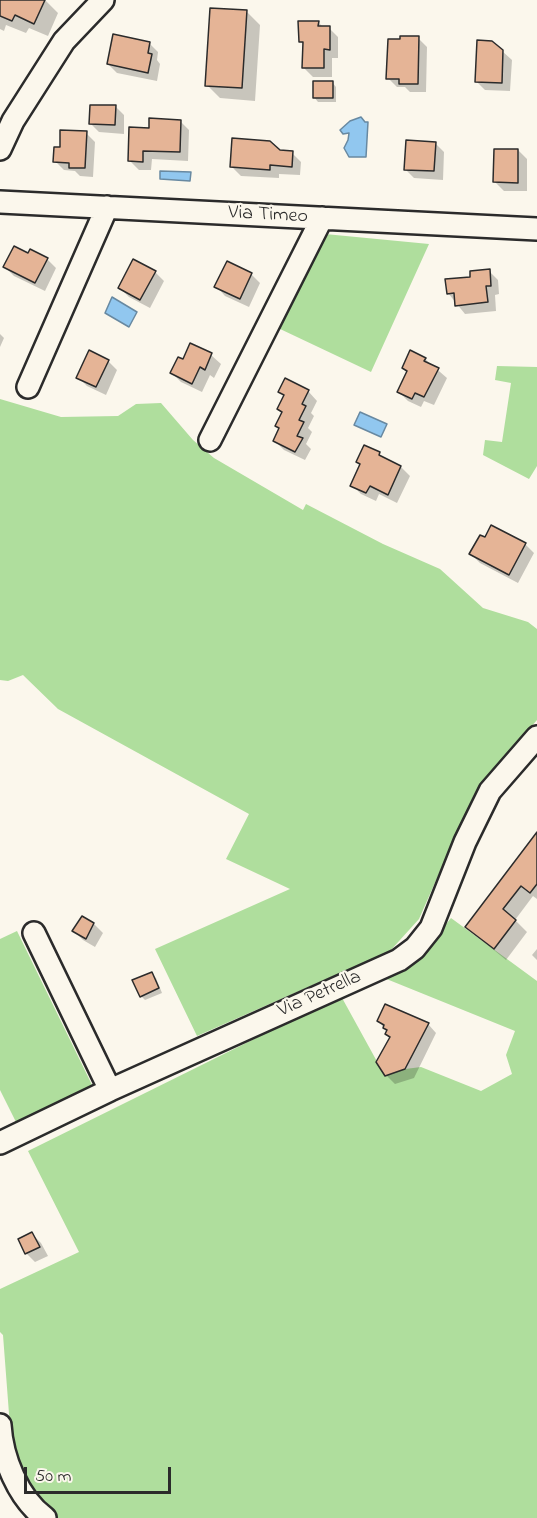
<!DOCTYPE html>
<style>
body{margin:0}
#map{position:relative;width:537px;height:1518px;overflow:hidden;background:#fbf7ec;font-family:"Indie Flower",sans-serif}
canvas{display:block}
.scale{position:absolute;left:24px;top:1467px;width:147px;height:27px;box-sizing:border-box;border:3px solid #2b2b2b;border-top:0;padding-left:8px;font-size:18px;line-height:21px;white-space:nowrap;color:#2b2b2b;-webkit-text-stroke:4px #fbf7ec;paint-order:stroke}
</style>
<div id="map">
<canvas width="537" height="1518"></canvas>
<div class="scale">50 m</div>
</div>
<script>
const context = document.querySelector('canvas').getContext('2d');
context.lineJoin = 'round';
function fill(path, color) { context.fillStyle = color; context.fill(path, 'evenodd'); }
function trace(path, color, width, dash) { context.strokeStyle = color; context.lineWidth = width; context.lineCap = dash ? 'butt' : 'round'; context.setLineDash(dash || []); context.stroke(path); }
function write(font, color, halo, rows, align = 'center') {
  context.font = font + ' "Indie Flower",sans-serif'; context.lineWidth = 4.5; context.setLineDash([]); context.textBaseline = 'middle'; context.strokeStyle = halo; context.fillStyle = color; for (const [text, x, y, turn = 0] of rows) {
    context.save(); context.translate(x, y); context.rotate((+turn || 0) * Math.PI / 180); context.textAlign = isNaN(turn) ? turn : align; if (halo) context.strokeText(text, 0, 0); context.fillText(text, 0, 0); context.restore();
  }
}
const green = new Path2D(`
 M325,234L429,244L371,372L278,328Z
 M497,366L537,367V466L529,479L483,455L485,440L502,442L511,383L495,380Z
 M0,399L61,417L118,416L136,404L161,403L193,440L214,458L303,510L306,504L383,544L440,569L483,608L528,622L537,629V720L491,772L477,792L466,812L419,919L390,951L197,1036L155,949L290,889L226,859L249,814L58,709L23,675L8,681L0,680Z
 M451,918L537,981V1518H56L52,1516L17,1470L11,1440L3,1335L0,1332V1289L79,1252L28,1151L341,996L385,1076L405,1069L421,1067L481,1091L512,1074L506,1055L515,1031L384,978L418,959Z
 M17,931L92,1085L16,1122L0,1090V939Z`);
const water = new Path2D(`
 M361,117L365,122H368L366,157H349L344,148L348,140L349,133L343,134L340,130L350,121Z
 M160,171L191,172L190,181L160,179Z
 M112,297L137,312L129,327L105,313Z
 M360,412L387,424L381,437L354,425Z`);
const shadow = new Path2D(`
 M0,0H45L58,13L48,36L29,28L26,33L6,25L4,31L0,29Z
 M246,11L260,25L255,101L220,98L207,85Z
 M318,22L324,28H329L338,37V58H332V77H313L304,68V45L300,41Z
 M418,38L427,47L426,92H410L405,87H397L388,78Z
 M149,43L158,52L157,60L160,64L157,81L117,73L108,64Z
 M502,51L512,60L510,91L485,90L476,81Z
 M332,82L336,87V102H318L314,97Z
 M115,106L124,115V134L99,132L90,123Z
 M180,121L189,130L188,161L152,159L151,170H139L130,161L150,130Z
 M86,133L95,142L93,177L80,176L75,171L64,170L55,161L61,148Z
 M435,143L444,152L443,180L414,178L405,169Z
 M518,150L527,159V191H504L495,182Z
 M279,152L292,153L301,162L300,175L279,174V178L241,176L232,167Z
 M29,255L47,259L56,268L45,291L14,276L5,267Z
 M489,271L498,280L499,294L495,295L496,311L465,314L448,293L472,278Z
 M155,272L164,281L150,308L129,297L120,288Z
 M251,274L260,283L249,307L225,296L216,286Z
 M0,334L4,338L0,347Z
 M191,345L211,355L221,364L214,378L210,375L202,392L181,382L172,373L183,361Z
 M425,359L447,378L434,405L424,401L421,407L408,401L399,392L408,372L404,368Z
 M108,361L117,370L106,395L87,386L78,377Z
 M308,391L317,401L311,413L314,416L308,428L312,432L306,444L311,449L305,460L284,450L275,441L280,429L283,413L279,409L285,397L280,392Z
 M379,454L386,461L401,467L410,476L397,503L379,494L376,501L361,494L352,485Z
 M525,544L534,553L518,583L480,563L471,554Z
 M537,834V899L533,896L515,920L527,932L506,960L466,927Z
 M82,918L94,924L103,933L95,947L83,940L74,931Z
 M537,949V960L532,955Z
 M152,974L156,978L162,993L145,1000L141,996Z
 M379,1021L428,1024L436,1033L414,1078L395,1084L386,1075L391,1038Z
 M32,1234L41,1243L48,1256L35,1262L26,1253Z`);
const building = new Path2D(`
 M0,0H45L34,24L15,15L12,21L0,16Z
 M210,8L247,10L242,88L205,86Z
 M298,21H319L318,26H330V50L324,49V68H302L303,42H299Z
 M113,34L150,42L148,53L152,54L148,73L107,64Z
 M400,36H419L418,84H399V79H386L388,39H400Z
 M477,40L492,41L503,50L502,83L475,82Z
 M313,81H333V98H313Z
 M90,105H116L115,125L89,124Z
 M149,118L181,120L180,152L143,151V162L128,161L129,127L149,128Z
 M60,130L87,131L85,168H69V163L53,162L54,147H60Z
 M232,138L270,141L280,150L293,151L292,167L270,165V170L230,167Z
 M406,140L436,142L434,171L404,170Z
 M494,149H518V183L493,182Z
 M14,246L28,253L30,249L48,258L35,283L3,267Z
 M133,259L156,271L140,300L118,288Z
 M227,261L252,273L240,299L214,287Z
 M490,269L491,286H486L488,302L455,306L454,293L447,294L445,279L470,277V271Z
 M190,343L212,353L205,370L200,367L192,384L170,373L178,357L183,359Z
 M89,350L109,360L96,387L76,378Z
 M410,350L426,358L424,361L439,368L424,397L415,393L412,399L397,392L407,371L402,368Z
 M285,378L309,390L302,404L306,406L299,420L304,422L297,436L303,438L295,452L273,441L279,428L275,426L282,412L277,409L284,395L278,392Z
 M364,445L380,452L379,455L401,466L388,495L370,486L366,493L350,486L360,464L356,462Z
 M491,525L526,543L509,575L469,554L480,535L485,537Z
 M537,832V884L530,893L521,886L503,909L516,920L494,949L465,927Z
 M82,916L94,923L86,939L72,931Z
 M152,972L159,988L140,997L132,980Z
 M385,1004L429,1023L405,1069L385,1076L376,1062L390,1037L385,1034L387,1030L383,1028L384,1025L377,1021Z
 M32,1232L40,1247L25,1254L18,1239Z`);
const street = new Path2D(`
 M0,149L13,121L64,41L103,0
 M0,202L537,229
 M28,387L107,207
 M210,440L322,218
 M34,933L110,1090
 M0,1143L110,1090L399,960L415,948L431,928L465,842L490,791L537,737
 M0,1425C2,1458 18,1498 45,1518`);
const streetNames = [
 ["Via Timeo",268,216,3],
 ["Via Petrella",320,995,-24]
];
fill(green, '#afde9d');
fill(water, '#91c7ef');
trace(water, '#6889a1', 1.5);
fill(shadow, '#0003');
fill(building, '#e5b496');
trace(building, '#2b2b2b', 1.5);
trace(street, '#2b2b2b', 26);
trace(street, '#fbf7ec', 21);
write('20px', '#2b2b2b', '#fbf7ec', streetNames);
</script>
